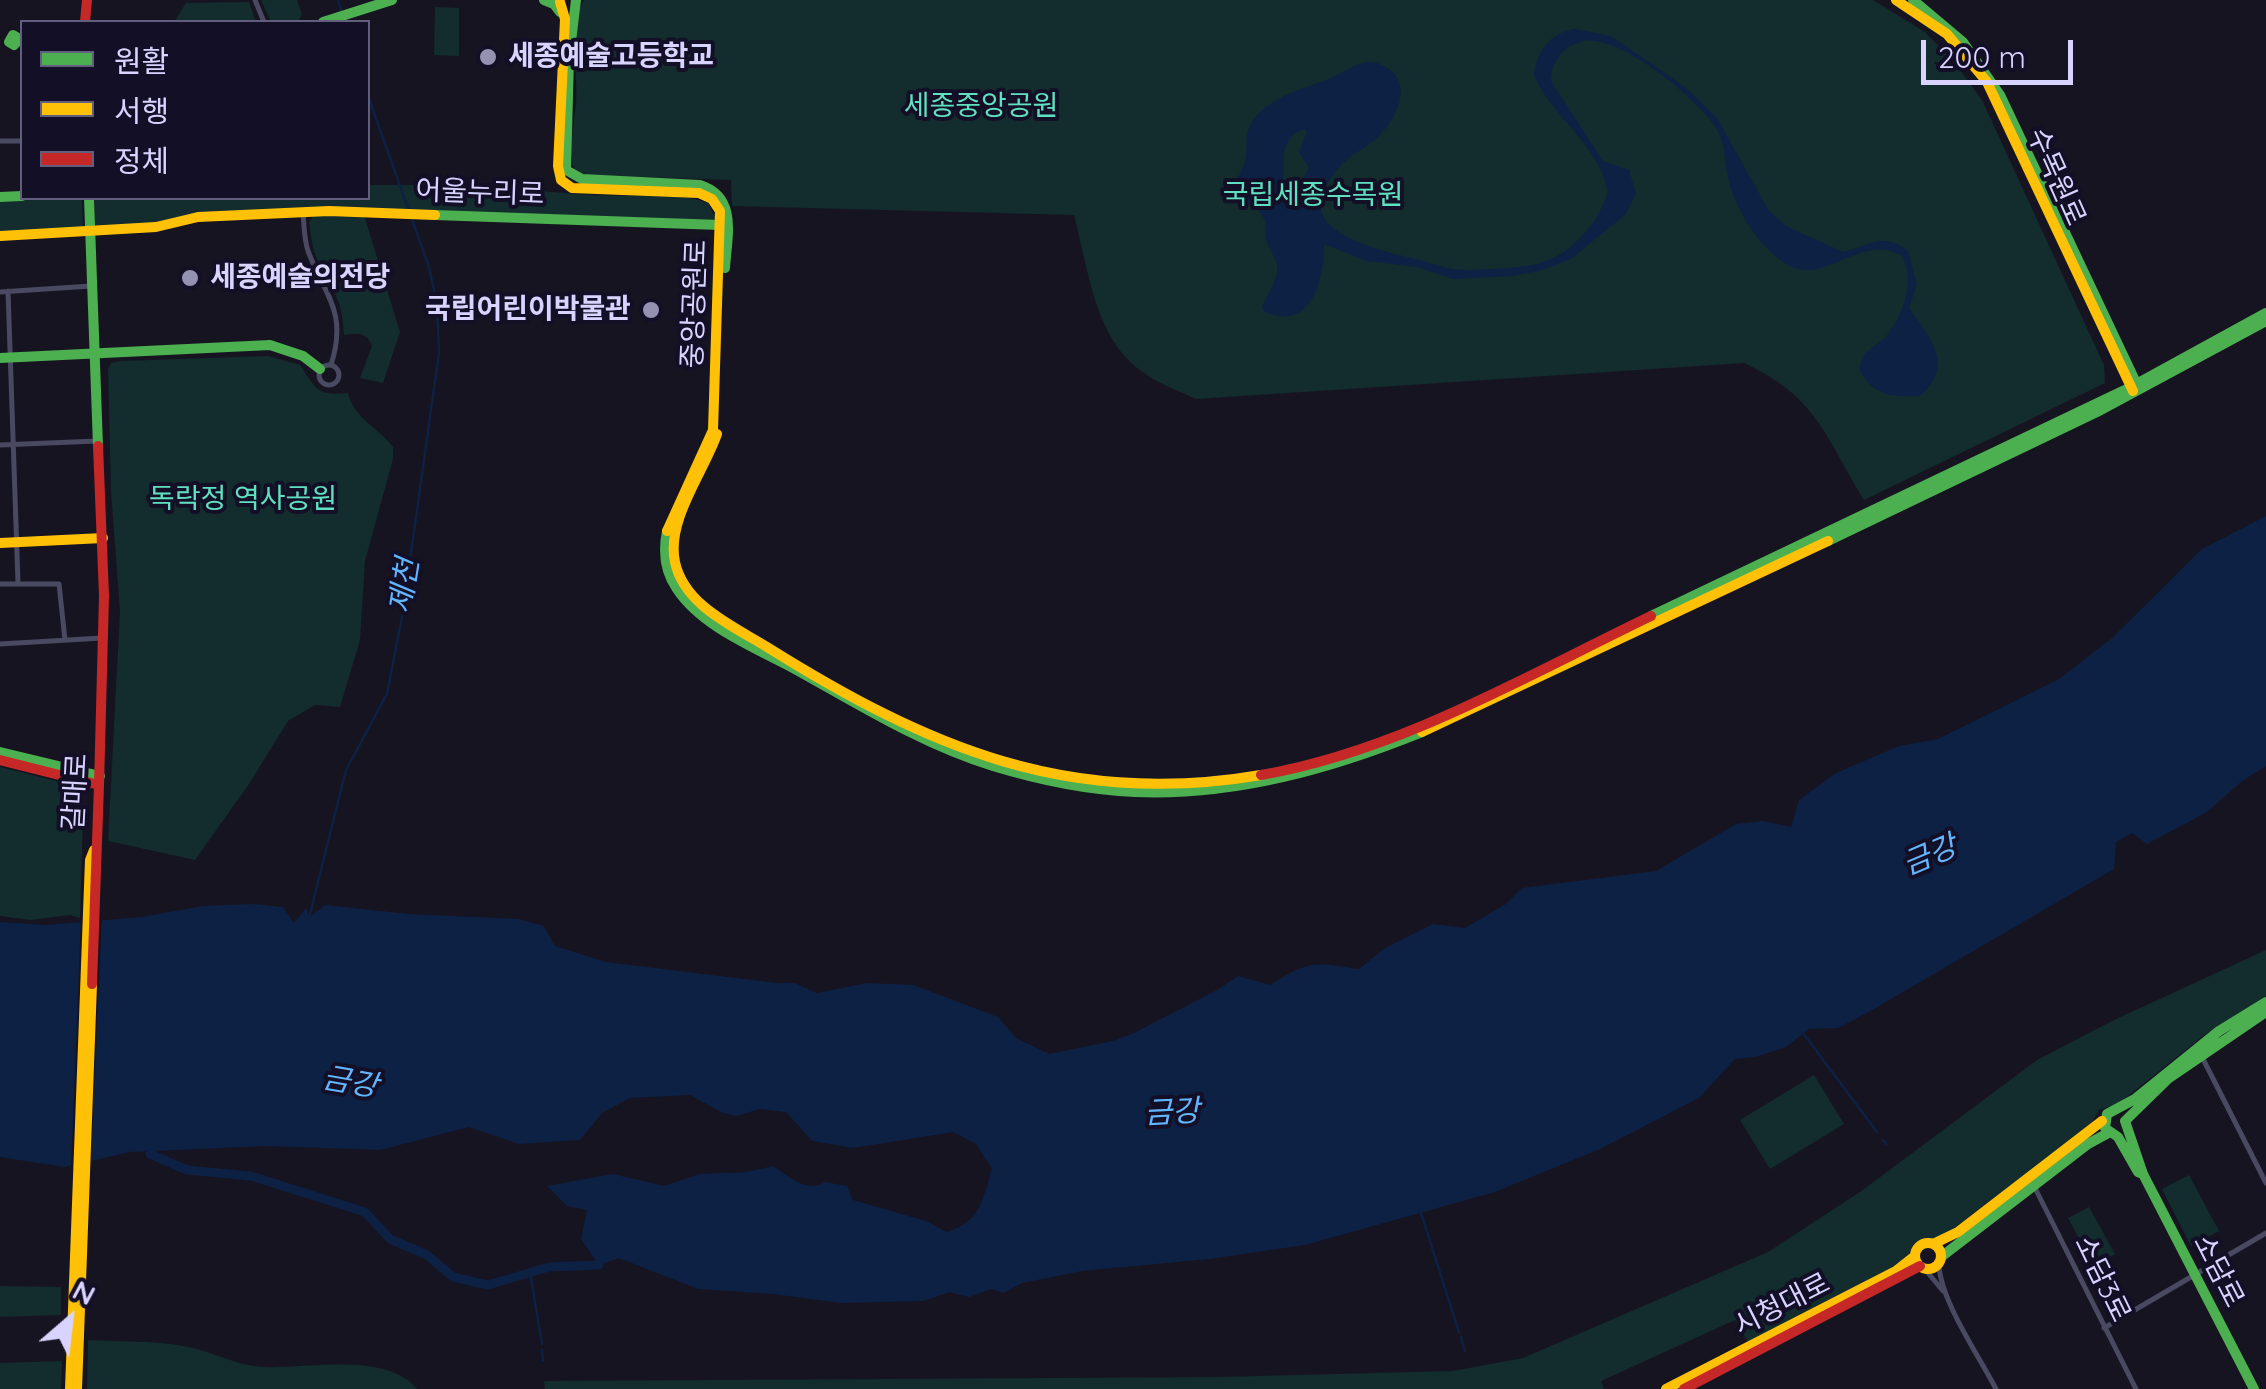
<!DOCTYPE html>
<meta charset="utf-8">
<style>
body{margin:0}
#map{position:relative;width:2266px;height:1389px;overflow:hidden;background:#161421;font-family:Quicksand,"Noto Sans KR",sans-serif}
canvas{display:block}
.legend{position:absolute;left:20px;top:20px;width:350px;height:180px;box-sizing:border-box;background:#130f26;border:2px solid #625e7d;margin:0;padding:12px 18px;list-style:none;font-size:30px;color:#d9d4ff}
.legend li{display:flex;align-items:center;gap:20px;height:50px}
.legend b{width:50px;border:2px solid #625e7d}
.north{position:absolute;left:20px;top:1269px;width:100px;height:100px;-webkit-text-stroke:8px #130f26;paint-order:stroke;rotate:28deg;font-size:28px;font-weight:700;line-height:40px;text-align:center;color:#d9d4ff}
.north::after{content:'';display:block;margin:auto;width:35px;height:45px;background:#d9d4ff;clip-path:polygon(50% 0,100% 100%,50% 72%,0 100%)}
.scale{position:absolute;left:1921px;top:40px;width:152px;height:45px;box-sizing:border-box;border:5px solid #d9d4ff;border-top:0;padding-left:12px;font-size:30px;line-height:35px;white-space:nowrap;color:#d9d4ff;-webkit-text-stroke:8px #130f26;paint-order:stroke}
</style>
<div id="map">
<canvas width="2266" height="1389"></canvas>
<ul class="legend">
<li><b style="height:12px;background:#4caf50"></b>원활</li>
<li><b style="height:12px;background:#ffc107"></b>서행</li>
<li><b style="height:12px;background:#c62828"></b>정체</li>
</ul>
<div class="north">N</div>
<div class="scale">200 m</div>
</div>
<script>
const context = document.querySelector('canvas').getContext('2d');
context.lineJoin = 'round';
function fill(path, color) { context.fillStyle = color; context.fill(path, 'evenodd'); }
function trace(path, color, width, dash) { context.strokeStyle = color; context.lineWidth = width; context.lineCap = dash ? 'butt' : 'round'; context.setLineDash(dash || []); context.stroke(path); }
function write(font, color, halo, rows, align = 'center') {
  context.font = font + ' Quicksand,"Noto Sans KR",sans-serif'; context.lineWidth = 8; context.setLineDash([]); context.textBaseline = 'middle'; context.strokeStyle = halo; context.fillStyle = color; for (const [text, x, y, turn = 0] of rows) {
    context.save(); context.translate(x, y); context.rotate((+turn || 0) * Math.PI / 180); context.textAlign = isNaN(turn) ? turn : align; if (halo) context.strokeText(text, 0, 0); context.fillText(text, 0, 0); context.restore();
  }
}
const green = new Path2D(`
 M261,0H297L302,14L298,22H271Z
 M584,0H1873L1925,32L1954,62L1982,100L2104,365L2105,383L1864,500C1825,436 1817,397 1744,363L1196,399C1177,390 1156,383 1140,370C1094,336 1088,267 1074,215L732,206L731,180L578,175C573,168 573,168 572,160C570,141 574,122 576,104C579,70 566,32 584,0Z
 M249,2L256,22H174L186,3Z
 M435,7L459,8V56L434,55Z
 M368,185H459L591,195L688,197L708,203L717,221L306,210L158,225H95V198H368Z
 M82,198L83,229L0,234V201Z
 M314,215H364L400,332L383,383L360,378L372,346C367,332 357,333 344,335C342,297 333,292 318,261C312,249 311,235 309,222Z
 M268,356L300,365C317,389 315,396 348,393C355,420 377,426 393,447V459L365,561L360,640L340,707L315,705L288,721L249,784L195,860L108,841L120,612L111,491L108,369L111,363L120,361Z
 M0,767L84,788L80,918L70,915L30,920L0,916Z
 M2266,950V996L2207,1033L2118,1104L2099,1110L2089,1128L1942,1237L1917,1243L1910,1258L1902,1264L1748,1342L1735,1320L1601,1381L1604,1389H545L544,1381L1219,1377L1453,1371L1523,1358L1768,1252L1860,1192L2037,1060L2114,1020Z
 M1814,1075L1844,1124L1770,1169L1740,1120Z
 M2189,1175L2219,1231L2191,1246L2162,1189Z
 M2089,1207L2115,1254L2094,1266L2068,1218Z
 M0,1286L61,1287V1315L0,1317Z
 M88,1340C121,1342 156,1340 188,1347C213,1352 238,1366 263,1367C308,1369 386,1351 417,1389H87Z
 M62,1361L61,1389H0V1363Z`);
const water = new Path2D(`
 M1575,29L1611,36L1685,87L1717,118L1769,211L1786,226L1843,252C1867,246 1884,231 1908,251L1917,284L1909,308C1930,337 1956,366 1920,396C1894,397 1873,396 1860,371C1859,349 1876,349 1888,334C1904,313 1915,280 1902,256C1860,230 1822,292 1782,261C1755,242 1732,204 1727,172C1724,157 1725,141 1716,128C1698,99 1615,30 1580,42C1562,48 1551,62 1551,81L1603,161L1629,170L1636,194L1626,214L1571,259L1542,270L1513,276L1453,279L1417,267L1367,261L1324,244C1324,278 1313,332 1265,312L1262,307C1267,295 1279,279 1277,265C1275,255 1267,247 1266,237C1265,228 1267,222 1262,215C1257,206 1244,206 1239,197C1231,182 1242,174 1245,161C1248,152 1245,141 1248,131C1258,100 1302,89 1329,79C1348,72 1362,54 1384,66C1415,83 1397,117 1379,136C1368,147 1353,153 1343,163C1335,171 1325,185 1322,195C1307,237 1393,253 1419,260C1437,265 1452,271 1471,270C1528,267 1561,270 1596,218C1601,209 1607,201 1607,190C1603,151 1548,112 1534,75C1537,50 1550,33 1575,29ZM1305,129L1307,132L1299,152L1309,168L1291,198L1282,190C1286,168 1276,137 1305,129Z
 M2266,516V766L2242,781L2207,812L2147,844L2132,833L2116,842L2114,869L1867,1013L1838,1028L1809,1029L1786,1047L1756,1057L1735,1059L1699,1098L1600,1149L1495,1192L1305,1245L1209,1259L1082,1271L1022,1283L1004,1293L991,1289L969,1297L949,1292L924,1301L841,1303L773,1294L698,1289L619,1258L599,1265L581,1239L587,1210L567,1206L547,1186L613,1174L664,1186L700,1174L747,1172L773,1166C789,1176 806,1194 825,1182L847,1186L853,1200L926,1221L947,1232C981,1221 982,1201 992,1169L976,1144L953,1132L853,1148L812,1141L786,1112L759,1109L737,1116L723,1113L690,1095L630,1098L602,1113L580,1140L519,1144L469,1127L380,1150L266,1146L130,1152L64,1167L0,1157V922L45,925L142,917L203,906L253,904L283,907L294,923L306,908L310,917L325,905L409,914L519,919L544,926L555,946L606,962L776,983H794L817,993L867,983L913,985L998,1017L1016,1038L1049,1054L1113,1041L1134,1033L1217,990L1238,976L1270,985C1309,960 1315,962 1359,969L1385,948L1433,924L1465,928L1506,904L1522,888L1656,871L1736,824L1763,821L1791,827L1799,800L1836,773L1899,746L1938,739L2059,679L2112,638L2202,549Z`);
const pier = new Path2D(`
 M102,915L91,1166L71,1171L81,917Z`);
const stream = new Path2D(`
 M338,0L342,13
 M309,918L346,770L387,694L402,617L439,353L437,304L429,267L368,96
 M1803,1033L1877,1132
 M1883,1140L1886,1144
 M1420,1210L1459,1332
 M530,1272L542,1344
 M1461,1337L1465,1351
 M542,1350L543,1361`);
const river = new Path2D(`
 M150,1154L187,1170L251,1176L365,1212L390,1239L427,1255L453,1277L488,1285L549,1267L599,1265`);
const street = new Path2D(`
 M255,0L264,22
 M0,141H22
 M303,212C304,225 304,239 308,251C325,296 348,311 331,365
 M8,291L18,583
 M0,292L91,286
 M319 375a10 10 0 1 1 20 0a10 10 0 1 1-20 0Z
 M0,445L97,441
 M0,584H59L65,640
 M0,644L102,638
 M2201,1055L2266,1183
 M2034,1186L2136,1389
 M1939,1262C1938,1297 1979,1356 1996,1389
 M1924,1268L1943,1291
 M2104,1328L2266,1233`);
const fast = new Path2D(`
 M544,0L554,4L560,12
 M576,0L569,58L566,170L582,179L700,185C738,197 727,236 725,268
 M1913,0L1963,42L2000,95L2138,387
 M323,22L392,0
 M13,35L19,39L14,45L9,42Z
 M0,197L22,196
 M89,198L98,446
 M435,215L720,225
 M0,358L270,345L303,356L320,369
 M667,531C663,551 665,572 677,589C702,627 756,648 795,669C860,705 922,744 993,766C1039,780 1087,790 1135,792C1235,796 1330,769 1422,732
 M1828,541L2097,412L2266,321
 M1651,616L2131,387L2266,313
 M0,752L100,776
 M2125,1121L2169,1078L2266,1012
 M2125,1121L2143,1174
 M1941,1257L2088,1144L2110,1132
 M2254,1389L2143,1174L2138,1172L2118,1137L2105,1128L2107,1114L2135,1099L2219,1031L2266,1002`);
const slow = new Path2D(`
 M1896,0L1947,34L1987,82L2133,391
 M560,2L565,19L558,166L561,180L572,188L699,193L712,199L720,211L713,430L667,531
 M0,236L156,227L198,217L329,211L435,215
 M717,434C704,472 666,520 675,562C684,605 733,626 767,647C927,747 1068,808 1261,775
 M0,543L103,538
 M1422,732L1828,541
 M1915 1256a13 13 0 1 1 26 0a13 13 0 1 1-26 0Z
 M1933,1244L1958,1232L2102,1121
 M70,1389L90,860L94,850
 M77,1389L92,984
 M1666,1389L1896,1271L1915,1256`);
const jam = new Path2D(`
 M85,22L87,0
 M0,760L99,785L104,596L98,446
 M1261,775C1399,751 1526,676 1651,616
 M92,984L99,785
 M1684,1389L1920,1266`);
const markers = [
 [488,57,10,"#9591b1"],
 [190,278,10,"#9591b1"],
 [651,310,10,"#9591b1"]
];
const poiNames = [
 ["세종예술고등학교",508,57],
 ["세종예술의전당",210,278],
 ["국립어린이박물관",631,310,"right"]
];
const parkNames = [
 ["세종중앙공원",981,107],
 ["국립세종수목원",1313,196],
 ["독락정 역사공원",243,500]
];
const streetNames = [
 ["수목원로",2056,177,66],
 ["어울누리로",480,193,2],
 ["중앙공원로",695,304,-88],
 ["갈매로",76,792,-87],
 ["소담로",2218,1271,63],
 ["소담3로",2102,1279,64],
 ["시청대로",1782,1305,-27]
];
const waterNames = [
 ["제천",405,586,-81],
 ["금강",1930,856,-23],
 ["금강",350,1083,10],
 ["금강",1172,1113,-3]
];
fill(green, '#132c2d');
fill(water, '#0d2144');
fill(pier, '#161421');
trace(stream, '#0d2144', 2.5);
trace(river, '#0d2144', 9);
trace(street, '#4a4962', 5);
trace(fast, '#4caf50', 10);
trace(slow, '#ffc107', 10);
trace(jam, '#c62828', 10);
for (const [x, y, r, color] of markers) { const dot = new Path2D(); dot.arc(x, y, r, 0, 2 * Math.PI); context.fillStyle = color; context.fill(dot); trace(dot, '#130f26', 4); }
write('bold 28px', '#d9d4ff', '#130f26', poiNames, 'left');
write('28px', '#5fe0c0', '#130f26', parkNames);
write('28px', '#d9d4ff', '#130f26', streetNames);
write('italic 30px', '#62b6ff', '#130f26', waterNames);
</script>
